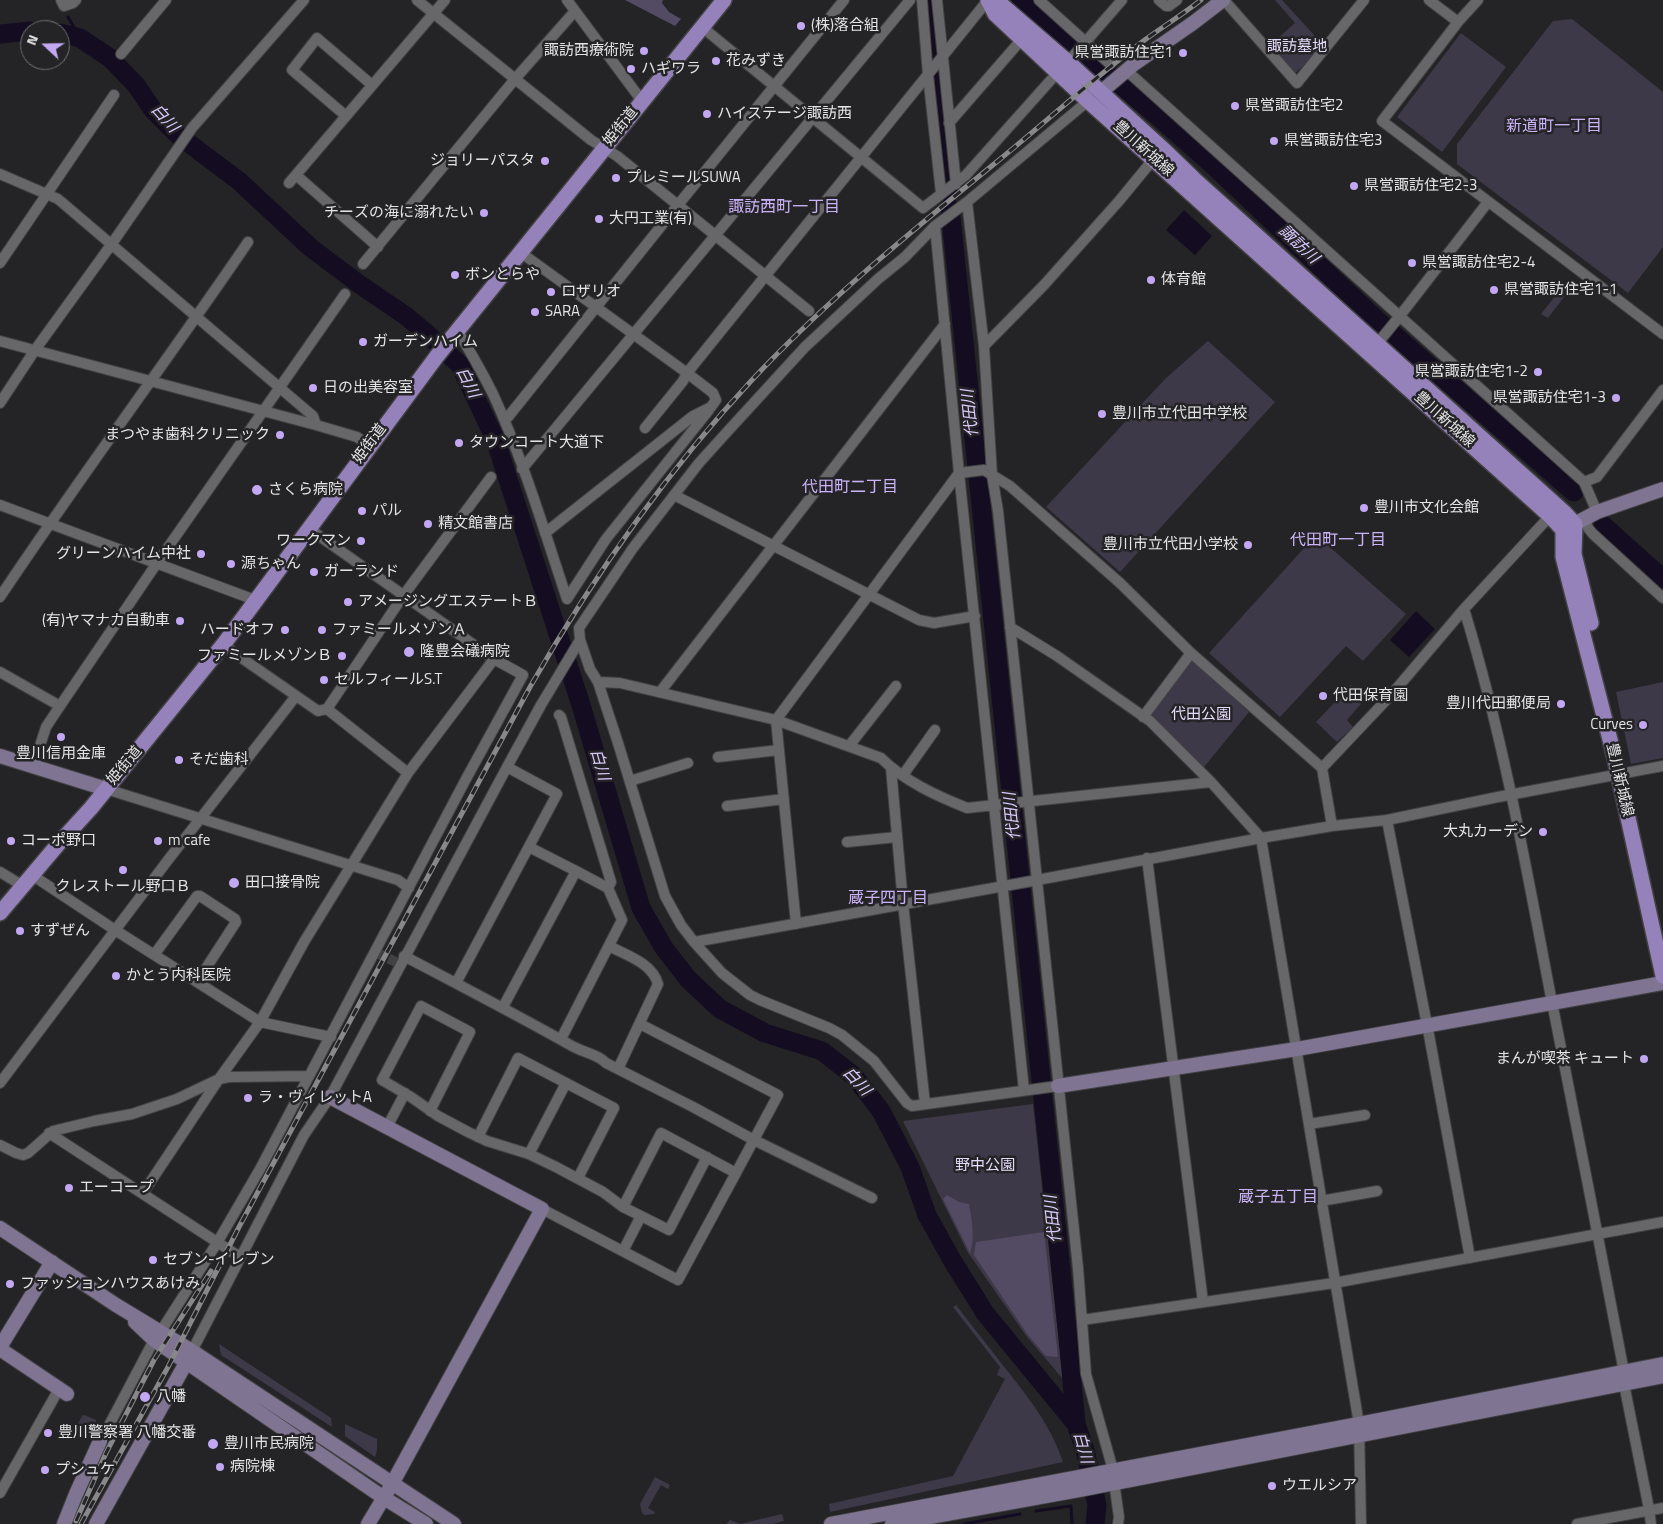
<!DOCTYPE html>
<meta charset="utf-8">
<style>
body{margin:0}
#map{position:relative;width:1663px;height:1524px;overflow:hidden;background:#242426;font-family:"Titillium Web",sans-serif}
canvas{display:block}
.north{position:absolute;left:20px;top:20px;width:50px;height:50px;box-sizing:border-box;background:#242426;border:1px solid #717173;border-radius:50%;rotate:291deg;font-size:14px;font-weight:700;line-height:20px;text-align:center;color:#e4e4e6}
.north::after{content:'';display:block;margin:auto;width:18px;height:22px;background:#c2a8f2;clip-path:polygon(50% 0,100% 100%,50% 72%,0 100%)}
</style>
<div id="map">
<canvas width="1663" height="1524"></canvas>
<div class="north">N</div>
</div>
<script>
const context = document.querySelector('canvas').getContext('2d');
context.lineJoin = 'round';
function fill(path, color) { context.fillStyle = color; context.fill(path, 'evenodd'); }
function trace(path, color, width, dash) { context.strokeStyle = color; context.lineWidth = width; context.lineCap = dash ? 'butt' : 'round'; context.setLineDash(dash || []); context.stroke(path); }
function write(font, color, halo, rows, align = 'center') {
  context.font = font + ' "Titillium Web","Noto Sans JP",sans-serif'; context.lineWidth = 5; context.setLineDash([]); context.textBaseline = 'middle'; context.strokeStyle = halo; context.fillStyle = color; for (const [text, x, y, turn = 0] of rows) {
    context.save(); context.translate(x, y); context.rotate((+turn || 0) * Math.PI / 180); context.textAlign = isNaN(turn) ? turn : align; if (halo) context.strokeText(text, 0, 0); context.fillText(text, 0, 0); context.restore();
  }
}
const green = new Path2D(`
 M1275,0H1282L1325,47L1293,75L1268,47L1295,23Z
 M1572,19L1663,92V247L1628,293L1457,164V144L1553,21Z
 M1461,33L1506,67L1442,152L1397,117Z
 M1568,280L1574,284L1548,318L1541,314Z
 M1208,341L1275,402L1120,572L1046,507L1165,379Z
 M1316,535L1406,614L1363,661L1346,646L1280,717L1209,653Z
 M1195,661L1249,712L1204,767L1152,717L1151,712L1189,662Z
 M1663,682V758L1631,764L1616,692Z
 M1351,685L1366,698L1347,720L1353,727L1337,742L1316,722Z
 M1033,1104L1063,1379L1027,1337L967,1251L903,1121Z
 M956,1305C972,1326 989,1347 1005,1368C1029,1398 1051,1426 1063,1462L830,1512L829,1504L953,1476L1005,1379L997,1375L1000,1367L953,1307Z
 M219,1344L331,1418L332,1427L221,1355Z
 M84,1415L96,1420V1425L90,1438L84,1440L76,1437L74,1431L82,1416Z
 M345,1424L377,1439V1450L375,1457L345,1436Z
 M655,1477L670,1485L668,1489L661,1485L648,1508L655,1512L654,1514L644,1515L642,1513L640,1504Z
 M782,1514L784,1521L773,1524H726L730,1520L740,1524Z`);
const forest = new Path2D(`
 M625,0H663L662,3L669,12L681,19L675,26Z
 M947,1195L959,1202L969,1204C972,1221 975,1236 970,1253L943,1199Z
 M1044,1232L1058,1357L1046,1356L1028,1335L974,1255L976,1242Z`);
const water = new Path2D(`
 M1184,210L1212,236L1195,255L1166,230Z
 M1416,611L1435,629L1409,657L1390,640Z`);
const stream = new Path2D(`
 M68,17L80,38
 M1036,1511L1071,1506L1072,1524
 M964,1524L1020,1514`);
const river = new Path2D(`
 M930,0L948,192
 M1021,0L1154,113L1217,169L1378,321L1574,492
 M60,33L80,38L110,58L136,85L153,110L178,135L239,181L311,248L359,284L406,316L425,332L460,365L495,439L581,705L641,908L664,948L688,979L720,1009L765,1033L822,1051L854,1076L881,1111L910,1167L927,1215L952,1260L985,1313L1076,1424L1085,1450L1097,1505L1095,1524
 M0,34L30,31
 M950,208L1068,1338L1076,1424
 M1603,525L1663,579`);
const streetTunnel = new Path2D(`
 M375,952L400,964`);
const street = new Path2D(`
 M61,0L64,6L73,3L76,0
 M417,0L591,140L617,156L809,311
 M567,0L642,101
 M922,0L928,75L941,193
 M937,0L956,184
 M1039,0L1110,64
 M1159,0L1166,6H1169L1177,0
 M1224,0L1297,83L1364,0
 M1429,0L1458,22
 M1478,0L1458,22L1382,121L1663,334
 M702,27L923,208L966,175L1058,72
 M121,54L166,0
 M1068,62L1122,0
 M1126,70L1584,482L1597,512
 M346,116L292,70L317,38L372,85
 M949,123L1022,39
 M0,174L58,199L313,416L316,425
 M296,175L378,247
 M289,183L445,0
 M967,202L1088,101
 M935,226L959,473L1024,1090
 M520,252L687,373L713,393L716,400L711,407L693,416L545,533
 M0,263L114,95
 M363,264L515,79L575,11
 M457,330C470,351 482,372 493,394C523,459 544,530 567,599
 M0,341L316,425L357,437L369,446
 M984,346L1044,285L1119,201L1156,156
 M1373,349L1399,317L1488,202
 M0,403L35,350L111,245L192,128L304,0
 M508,417L678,205L844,0
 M645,428L683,381L687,373L988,0
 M522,469L910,0
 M959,473L984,470L1010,486L1120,583L1191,653L1322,768L1332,826
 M1584,482L1597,477L1663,390
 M674,495L919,620L934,623L975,616
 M0,505L255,600
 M1585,519L1588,528L1593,534L1663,598
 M0,597C80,477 167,361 248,242
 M567,599L606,539L709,410
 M1464,609C1502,733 1525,860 1549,987C1574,1116 1600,1243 1624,1372
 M1010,627L1057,656L1150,721L1211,782L1261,838L1359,1424L1361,1524
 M223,645L318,711L327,709L403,596L491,477
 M0,672L60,706
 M598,682L620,683L776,720L881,758C904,781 937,796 967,808L1211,782
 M660,692L945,324
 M327,709L408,773
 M559,715L561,717L611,882L608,888
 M1143,717L1191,653
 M849,746L896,686
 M718,757L779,750
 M33,767L46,727L60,706L157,563L345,294
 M891,768L903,903L925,1104
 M1322,768L1392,694L1464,609L1550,516
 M903,775L935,730
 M630,781L688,763
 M106,789L398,880L409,888
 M727,806L784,799
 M1387,820L1429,1035L1470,1258
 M847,842L897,837
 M1147,858L1203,1302
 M0,872L23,886
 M32,875L115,930L260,1022L331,1037
 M796,924L776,720L959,473
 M694,942L1032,881L1261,838L1332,826L1387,820L1498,797L1663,766
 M609,946C628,956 652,963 658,984L618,1069
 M154,955L197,896H200L235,919L236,922L197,982
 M404,956C461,986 517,1015 572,1046C582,1052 598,1054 606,1063L693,1107L754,1140L872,1198
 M456,983L557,794L507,767
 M503,1007L576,871L529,847
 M640,1024L778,1095L736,1173
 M561,1039L622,920L608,888L576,871
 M0,1083L168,860L296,696
 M1058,1086L912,1106L907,1103L874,1061L842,1035L829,1028L760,1000L750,995L722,973L694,942L681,925L665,896L618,743L598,682L590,669L580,640L579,628L633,548L699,463L727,432L805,347L878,279L905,257L935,226L967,202L984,346L992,475L998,511L1078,1268L1086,1374L1113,1470
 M430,1111L470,1032L421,1006L382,1080L411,1097L438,1116L468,1132L487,1141L529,1154L556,1167L603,1192L623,1207L669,1230L707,1157
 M1309,1124L1365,1115
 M387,1127L405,1093
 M49,1133L240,1257
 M478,1137L518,1058L614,1108L578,1178
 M0,1145L16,1153L23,1155L28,1153L53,1131L94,1121L132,1114L177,1099L219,1079L229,1077L309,1076
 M529,1154L566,1083
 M143,1193L219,1079L260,1022L304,942L408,773L494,659
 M1321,1201L1377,1191
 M542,1209L678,1280L736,1173L661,1133L623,1207
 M623,1251L641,1216
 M1082,1320L1334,1283L1663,1222
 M161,1331L217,1243L260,1169L466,779L523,675L494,659L308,528
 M192,1351L304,1135L330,1097L507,767L541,705L580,640
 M1624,1384L1649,1509L1651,1524
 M107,1429L154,1340
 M1114,1482L1119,1517L1118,1524
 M0,1493L59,1389
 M1577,1524L1663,1508`);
const secondary = new Path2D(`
 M1101,92L1134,64L1193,23L1223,0
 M1565,529L1597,512L1663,489
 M0,756L106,789
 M1058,1086L1297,1049L1663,983
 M330,1097L542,1209L392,1484L368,1524
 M0,1228L116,1305L192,1351L454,1524
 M135,1322L154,1340L384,1498L426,1524
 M0,1347L52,1262
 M0,1349L67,1394
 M64,1524L76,1494L100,1441
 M96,1524L191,1354
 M831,1524L1359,1424L1663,1364
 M892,1524L1079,1490L1663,1376`);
const primary = new Path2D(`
 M988,0L995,14L1088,101L1550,516L1563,530V557L1615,759L1663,976
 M988,0L1003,6L1068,62L1163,149L1194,179L1565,513L1575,524L1574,554L1591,623
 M0,913L60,842L91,808L223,645L437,356L724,0`);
const rail = new Path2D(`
 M76,1521L106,1453L154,1360L211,1271
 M81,1524L168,1367L239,1227L530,687C593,577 665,473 752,380C828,299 913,230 999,160C1048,120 1095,77 1146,39C1164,26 1183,14 1201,0`);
const markers = [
 [801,26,5,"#c2a8f2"],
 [644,51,5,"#c2a8f2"],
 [1183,53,5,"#c2a8f2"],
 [716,61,5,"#c2a8f2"],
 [631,69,5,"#c2a8f2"],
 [1235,106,5,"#c2a8f2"],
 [707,114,5,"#c2a8f2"],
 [1274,141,5,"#c2a8f2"],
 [545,161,5,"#c2a8f2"],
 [616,178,5,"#c2a8f2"],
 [1354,186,5,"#c2a8f2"],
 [484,213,5,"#c2a8f2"],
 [599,219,5,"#c2a8f2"],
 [1412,263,5,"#c2a8f2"],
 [455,275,5,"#c2a8f2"],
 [1151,280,5,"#c2a8f2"],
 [1494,290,5,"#c2a8f2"],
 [551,292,5,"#c2a8f2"],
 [535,312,5,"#c2a8f2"],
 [363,342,5,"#c2a8f2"],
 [1538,372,5,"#c2a8f2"],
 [313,388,5,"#c2a8f2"],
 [1616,398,5,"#c2a8f2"],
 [1102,414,5,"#c2a8f2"],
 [280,435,5,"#c2a8f2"],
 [459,443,5,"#c2a8f2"],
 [257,490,6,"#c2a8f2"],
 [1364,508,5,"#c2a8f2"],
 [362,511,5,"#c2a8f2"],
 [428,524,5,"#c2a8f2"],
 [361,541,5,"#c2a8f2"],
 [1248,545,5,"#c2a8f2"],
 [201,554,5,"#c2a8f2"],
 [231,564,5,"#c2a8f2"],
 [314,572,5,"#c2a8f2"],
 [348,602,5,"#c2a8f2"],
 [180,621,5,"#c2a8f2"],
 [285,630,5,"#c2a8f2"],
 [322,630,5,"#c2a8f2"],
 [409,652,6,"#c2a8f2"],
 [342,656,5,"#c2a8f2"],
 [324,680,5,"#c2a8f2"],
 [1323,696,5,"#c2a8f2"],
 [1561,704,5,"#c2a8f2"],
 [1643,725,5,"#c2a8f2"],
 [61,737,5,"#c2a8f2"],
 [179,760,5,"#c2a8f2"],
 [1543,832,5,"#c2a8f2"],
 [11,841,5,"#c2a8f2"],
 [158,841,5,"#c2a8f2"],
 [123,870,5,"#c2a8f2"],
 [234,883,6,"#c2a8f2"],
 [20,931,5,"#c2a8f2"],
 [116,976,5,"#c2a8f2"],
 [1644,1059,5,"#c2a8f2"],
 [248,1098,5,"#c2a8f2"],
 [69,1188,5,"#c2a8f2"],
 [153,1260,5,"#c2a8f2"],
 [10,1284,5,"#c2a8f2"],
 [145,1397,6,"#c2a8f2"],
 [48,1433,5,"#c2a8f2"],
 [213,1444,6,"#c2a8f2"],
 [220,1467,5,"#c2a8f2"],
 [45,1470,5,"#c2a8f2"],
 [1272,1486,5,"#c2a8f2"]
];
const poiNames = [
 ["(株)落合組",811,26],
 ["諏訪西療術院",634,51,"right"],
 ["県営諏訪住宅1",1173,53,"right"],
 ["花みずき",726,61],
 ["ハギワラ",641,69],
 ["県営諏訪住宅2",1245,106],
 ["ハイステージ諏訪西",717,114],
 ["県営諏訪住宅3",1284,141],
 ["ジョリーパスタ",535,161,"right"],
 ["プレミールSUWA",626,178],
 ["県営諏訪住宅2-3",1364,186],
 ["チーズの海に溺れたい",474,213,"right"],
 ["大円工業(有)",609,219],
 ["県営諏訪住宅2-4",1422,263],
 ["ボンとらや",465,275],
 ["体育館",1161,280],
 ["県営諏訪住宅1-1",1504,290],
 ["ロザリオ",561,292],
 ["SARA",545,312],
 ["ガーデンハイム",373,342],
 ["県営諏訪住宅1-2",1528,372,"right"],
 ["日の出美容室",323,388],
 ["県営諏訪住宅1-3",1606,398,"right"],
 ["豊川市立代田中学校",1112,414],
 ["まつやま歯科クリニック",270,435,"right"],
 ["タウンコート大道下",469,443],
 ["さくら病院",268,490],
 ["豊川市文化会館",1374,508],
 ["パル",372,511],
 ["精文館書店",438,524],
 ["ワークマン",351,541,"right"],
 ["豊川市立代田小学校",1238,545,"right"],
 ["グリーンハイム中社",191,554,"right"],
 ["源ちゃん",241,564],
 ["ガーランド",324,572],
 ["アメージングエステートＢ",358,602],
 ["(有)ヤマナカ自動車",170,621,"right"],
 ["ハードオフ",275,630,"right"],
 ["ファミールメゾンＡ",332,630],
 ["隆豊会礒病院",420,652],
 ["ファミールメゾンＢ",332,656,"right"],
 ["セルフィールS.T",334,680],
 ["代田保育園",1333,696],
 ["豊川代田郵便局",1551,704,"right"],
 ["Curves",1633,725,"right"],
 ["豊川信用金庫",61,754,"center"],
 ["そだ歯科",189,760],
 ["大丸カーデン",1533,832,"right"],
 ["コーポ野口",21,841],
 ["m cafe",168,841],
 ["田口接骨院",245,883],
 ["クレストール野口Ｂ",123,887,"center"],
 ["すずぜん",30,931],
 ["かとう内科医院",126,976],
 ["まんが喫茶 キュート",1634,1059,"right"],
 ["ラ・ヴィレットA",258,1098],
 ["エーコープ",79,1188],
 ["セブン-イレブン",163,1260],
 ["ファッションハウスあけみ",20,1284],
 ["八幡",156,1397],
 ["豊川警察署 八幡交番",58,1433],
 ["豊川市民病院",224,1444],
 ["病院棟",230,1467],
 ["プシュケ",55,1470],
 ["ウエルシア",1282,1486]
];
const parkNames = [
 ["諏訪墓地",1297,47],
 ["代田公園",1201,715],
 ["野中公園",985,1166]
];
const streetNames = [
 ["姫街道",621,127,-51],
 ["豊川新城線",1143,149,42],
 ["豊川新城線",1444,420,42],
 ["姫街道",370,444,-53],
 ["姫街道",125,766,-50],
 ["豊川新城線",1619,780,77]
];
const waterNames = [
 ["白川",164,119,48],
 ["諏訪川",1298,245,43],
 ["白川",467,383,63],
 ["代田川",971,413,-96],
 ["白川",599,765,74],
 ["代田川",1013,816,-96],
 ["白川",856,1082,47],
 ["代田川",1054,1219,-96],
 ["白川",1082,1448,75]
];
const neighbourhoodNames = [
 ["新道町一丁目",1554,127],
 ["諏訪西町一丁目",784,208],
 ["代田町二丁目",850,488],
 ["代田町一丁目",1338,541],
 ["蔵子四丁目",888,899],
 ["蔵子五丁目",1278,1198]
];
fill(green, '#3e3949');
fill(forest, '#534b63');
fill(water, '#140c20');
trace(stream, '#140c20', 3);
trace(river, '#140c20', 19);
trace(streetTunnel, '#414143', 10, [10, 5]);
trace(street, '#414143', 12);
trace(secondary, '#414143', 16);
trace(primary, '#414143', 18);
trace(street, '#676669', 10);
trace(secondary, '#7f7492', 14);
trace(primary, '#9682ba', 15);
trace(rail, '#88888a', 5);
trace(rail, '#242426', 3, [9]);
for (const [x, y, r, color] of markers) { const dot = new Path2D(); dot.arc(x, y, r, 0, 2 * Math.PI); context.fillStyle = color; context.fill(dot); trace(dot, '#242426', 2); }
write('15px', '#e4e4e6', '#242426', poiNames, 'left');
write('15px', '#e5dbfa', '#242426', parkNames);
write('15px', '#e4e4e6', '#242426', streetNames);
write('italic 16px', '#dac9fc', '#242426', waterNames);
write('16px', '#cbb3f9', '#242426', neighbourhoodNames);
</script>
